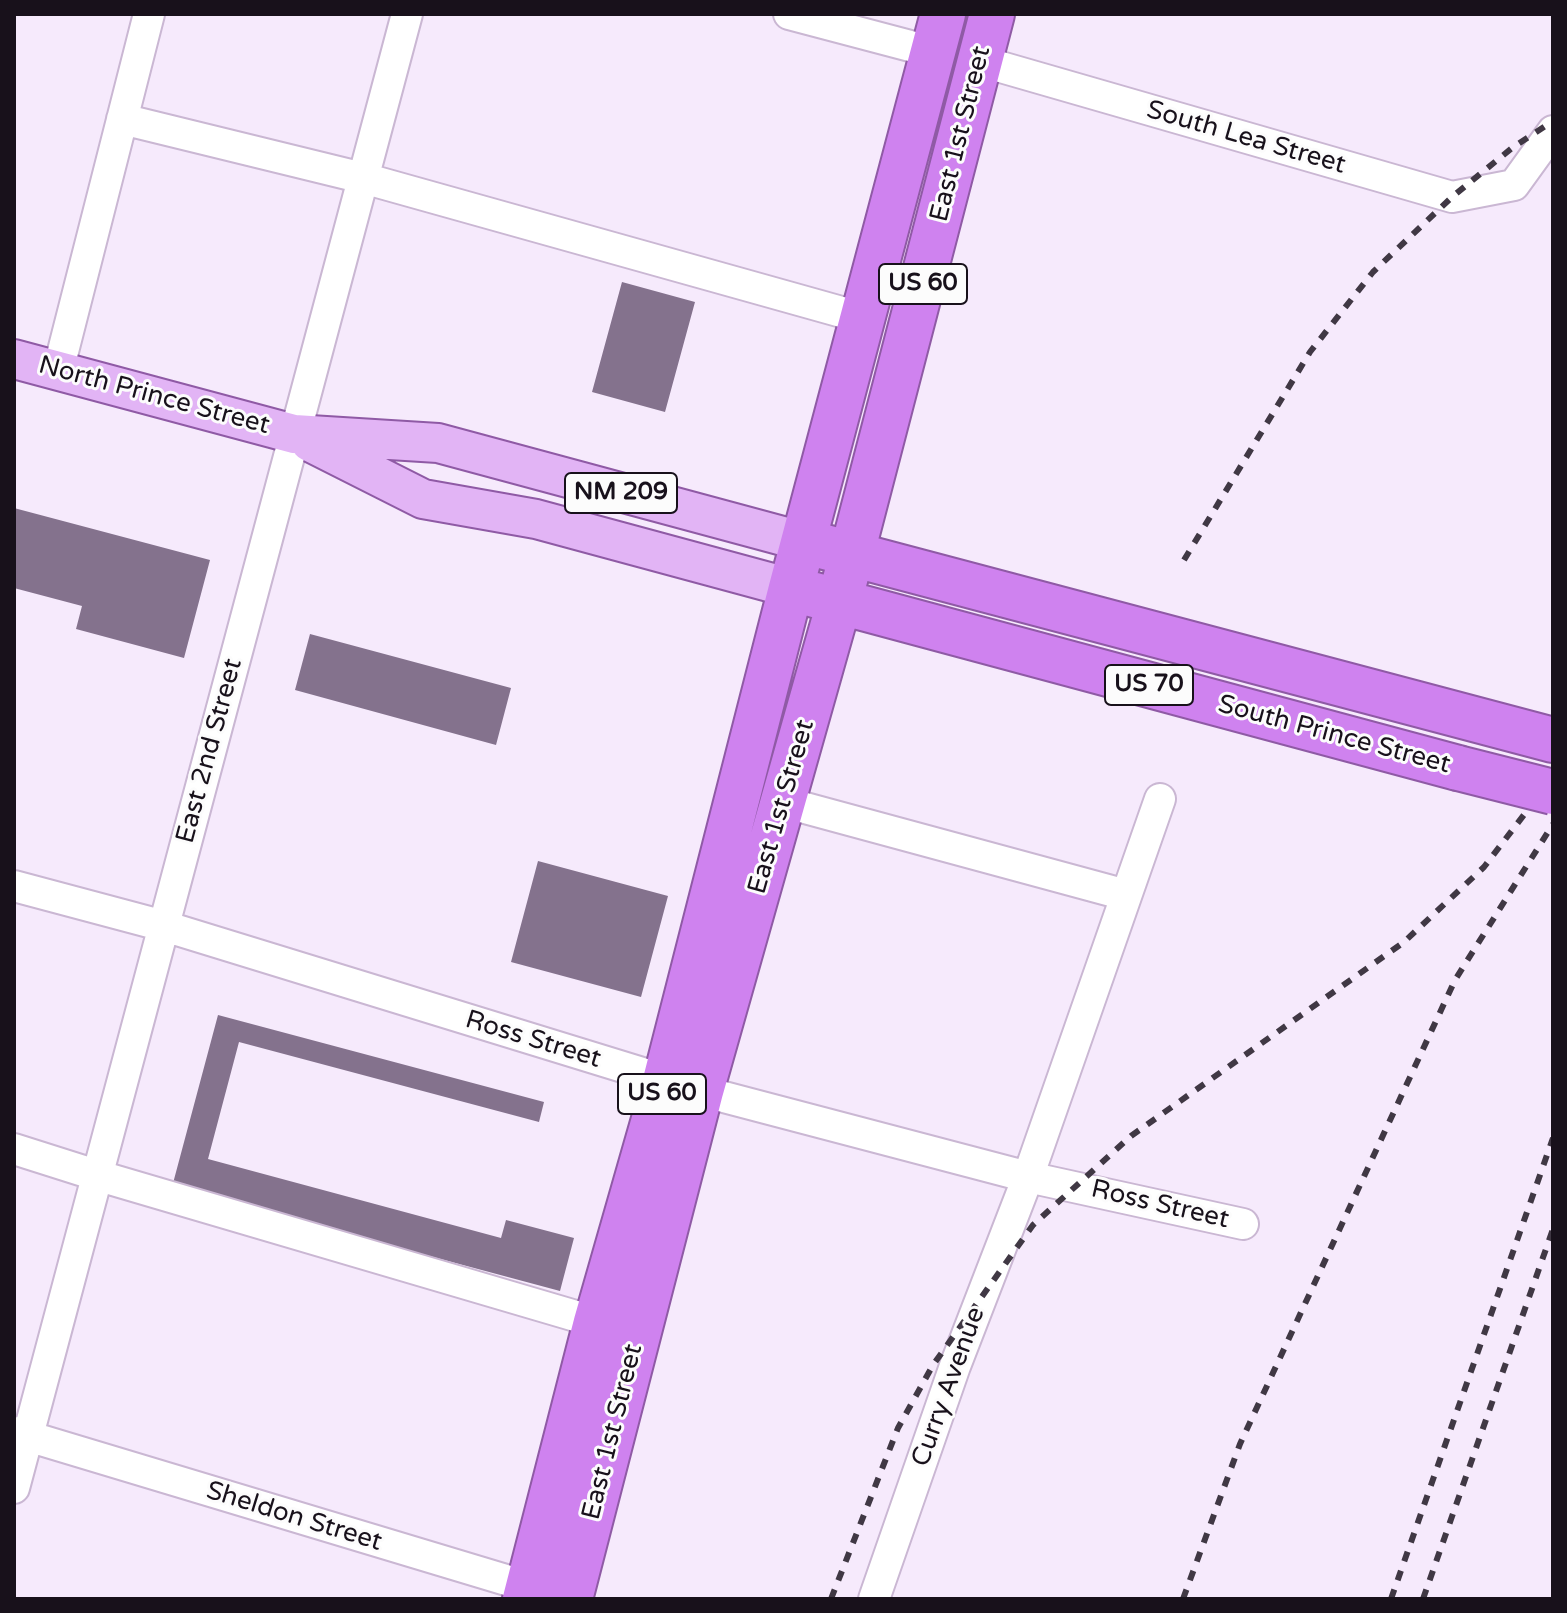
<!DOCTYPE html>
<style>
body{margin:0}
#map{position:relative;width:1567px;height:1613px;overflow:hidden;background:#f6eafc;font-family:"Varela Round",sans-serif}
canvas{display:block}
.frame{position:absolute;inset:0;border:16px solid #18111b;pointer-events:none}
</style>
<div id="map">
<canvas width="1567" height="1613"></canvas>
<div class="frame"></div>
</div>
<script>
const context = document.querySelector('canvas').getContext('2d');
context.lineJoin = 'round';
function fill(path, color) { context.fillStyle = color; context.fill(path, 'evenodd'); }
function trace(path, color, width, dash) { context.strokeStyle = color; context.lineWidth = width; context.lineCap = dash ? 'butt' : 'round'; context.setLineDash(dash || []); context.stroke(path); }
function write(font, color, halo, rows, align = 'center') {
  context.font = font + ' "Varela Round",sans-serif'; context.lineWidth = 6; context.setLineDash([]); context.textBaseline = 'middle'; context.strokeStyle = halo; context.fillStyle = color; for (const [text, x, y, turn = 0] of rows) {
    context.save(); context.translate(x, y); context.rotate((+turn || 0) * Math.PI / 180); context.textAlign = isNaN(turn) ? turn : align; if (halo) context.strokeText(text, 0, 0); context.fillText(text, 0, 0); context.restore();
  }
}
const building = new Path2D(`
 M622,282L695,302L665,412L592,392Z
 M14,508L210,560L184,658L76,629L82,606L14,588Z
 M310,634L511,688L496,745L295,690Z
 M538,861L668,896L641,997L511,962Z
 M218,1015L544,1102L539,1122L239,1042L208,1159L501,1238L506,1220L574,1238L560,1291L172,1187Z`);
const minor = new Path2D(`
 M789,14L933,52
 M980,61L1452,197L1514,185L1553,131
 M122,119L363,178L863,318
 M58,371L149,14
 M783,802L1126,895
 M14,886L164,926L701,1091L1028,1177L1243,1224
 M14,1149L96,1175L596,1322
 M14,1432L546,1592
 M14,1488L407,14
 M874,1599L955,1366L1028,1177L1160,799`);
const major = new Path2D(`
 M14,359L294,434L438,443L805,542
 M310,442L423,499L536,519L791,588`);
const highway = new Path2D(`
 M825,547L1553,740
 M811,594L1458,768
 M525,1599L596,1322L665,1081L791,588L943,14
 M570,1599L701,1091L839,603L992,14`);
const rail = new Path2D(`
 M1184,560L1310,352L1373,272L1452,197L1512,148L1553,121
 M831,1599L898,1428L933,1365L1033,1225L1131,1136L1404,942L1484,867L1553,777
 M1183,1599L1240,1444L1455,980L1553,824
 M1391,1599L1553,1138
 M1423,1599L1553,1229`);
const highwayBridge = new Path2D(`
 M1458,768L1553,792`);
const shields = [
 [923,284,88],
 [621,493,112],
 [1149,685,88],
 [662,1094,88]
];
const shieldNames = [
 ["US 60",923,284],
 ["NM 209",621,493],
 ["US 70",1149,685],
 ["US 60",662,1094]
];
const streetNames = [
 ["East 1st Street",961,134,-76],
 ["South Lea Street",1246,138,16],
 ["North Prince Street",154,396,15],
 ["South Prince Street",1334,735,15],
 ["East 2nd Street",210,751,-75],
 ["East 1st Street",782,807,-74],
 ["Ross Street",533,1040,17],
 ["Ross Street",1160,1205,13],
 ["Curry Avenue",949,1387,-70],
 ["East 1st Street",613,1432,-76],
 ["Sheldon Street",294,1517,17]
];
fill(building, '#84728d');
trace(minor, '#cab7d3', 34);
trace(major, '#8f5aa5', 42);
trace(highway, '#8f5aa5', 48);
trace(minor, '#fff', 30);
trace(major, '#e2b4f5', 38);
trace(highway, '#cf82ef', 44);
trace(rail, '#403844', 6, [10, 10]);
trace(highwayBridge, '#8f5aa5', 48, []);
trace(highwayBridge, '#cf82ef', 44);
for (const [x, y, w] of shields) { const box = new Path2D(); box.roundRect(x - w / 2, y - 20, w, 40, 6); context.fillStyle = '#fcfcfc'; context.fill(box); trace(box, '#18111b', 2); }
write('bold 24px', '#18111b', null, shieldNames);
write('26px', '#18111b', '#fcfcfc', streetNames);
</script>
